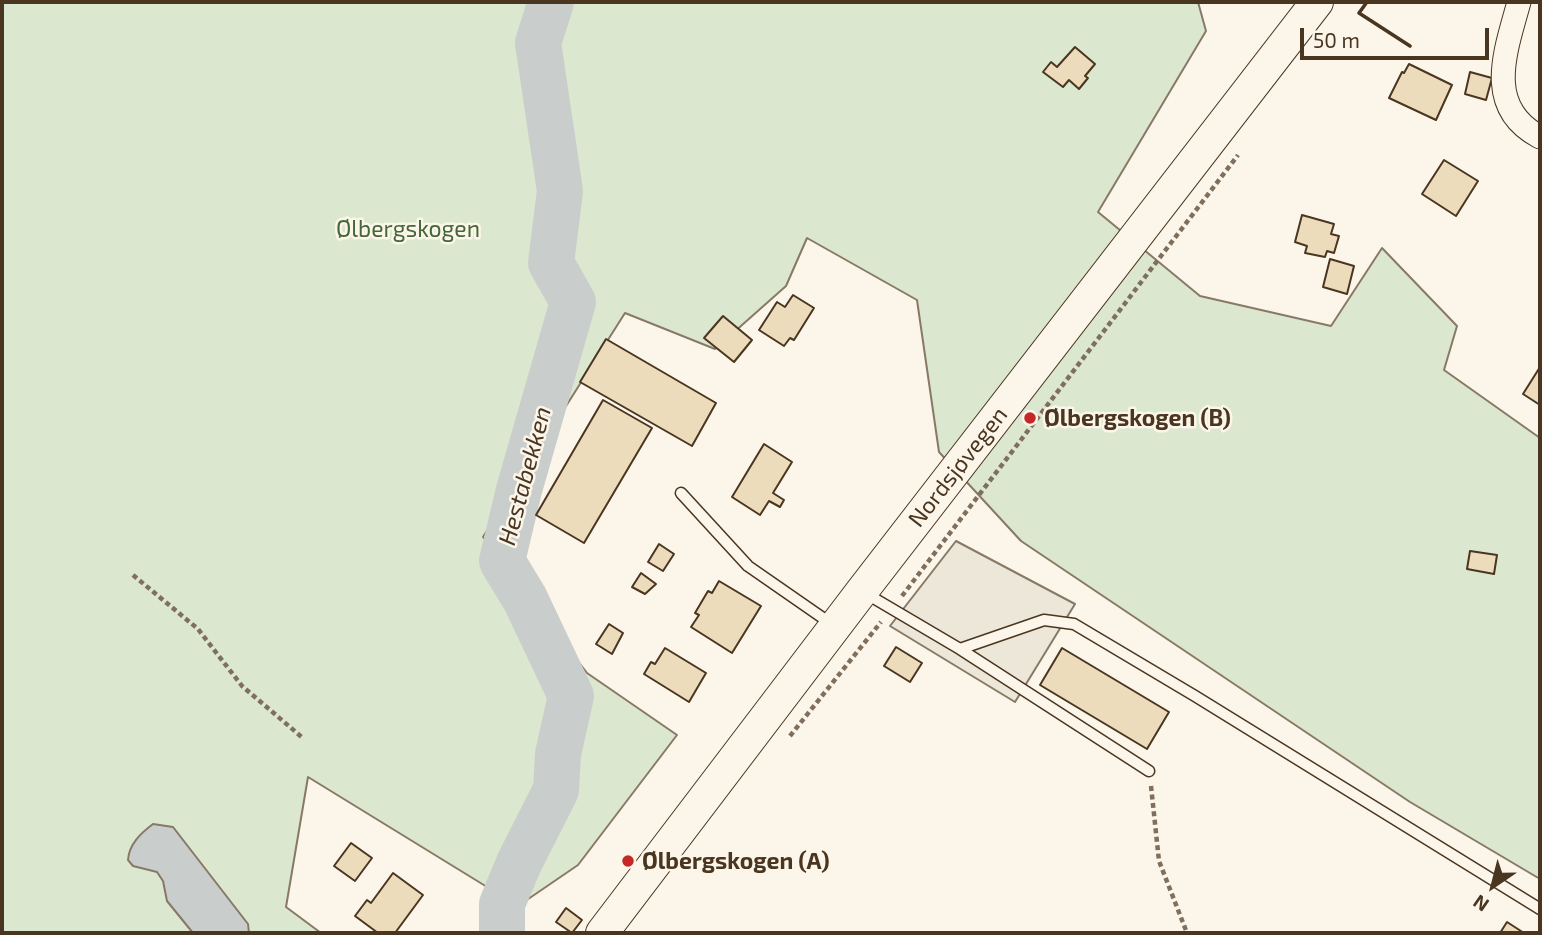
<!DOCTYPE html>
<meta charset="utf-8">
<style>
body{margin:0}
#map{position:relative;width:1542px;height:935px;overflow:hidden;background:#fbf6e9;font-family:"Exo 2",sans-serif}
canvas{display:block}
.frame{position:absolute;inset:0;border:4px solid #4a3520;pointer-events:none}
.north{position:absolute;left:1458px;top:851px;width:70px;height:70px;-webkit-text-stroke:5px #fbf6e9;paint-order:stroke;rotate:215deg;font-size:19px;font-weight:700;line-height:28px;text-align:center;color:#4a3520}
.north::after{content:'';display:block;margin:auto;width:24px;height:32px;background:#4a3520;clip-path:polygon(50% 0,100% 100%,50% 72%,0 100%)}
.scale{position:absolute;left:1300px;top:28px;width:189px;height:32px;box-sizing:border-box;border:4px solid #4a3520;border-top:0;padding-left:9px;font-size:21px;line-height:24px;white-space:nowrap;color:#4a3520;-webkit-text-stroke:5px #fbf6e9;paint-order:stroke}
</style>
<div id="map">
<canvas width="1542" height="935"></canvas>
<div class="frame"></div>
<div class="north">N</div>
<div class="scale">50 m</div>
</div>
<script>
const context = document.querySelector('canvas').getContext('2d');
context.lineJoin = 'round';
function fill(path, color) { context.fillStyle = color; context.fill(path, 'evenodd'); }
function trace(path, color, width, dash) { context.strokeStyle = color; context.lineWidth = width; context.lineCap = dash ? 'butt' : 'round'; context.setLineDash(dash || []); context.stroke(path); }
function write(font, color, halo, rows, align = 'center') {
  context.font = font + ' "Exo 2",sans-serif'; context.lineWidth = 5; context.setLineDash([]); context.textBaseline = 'middle'; context.strokeStyle = halo; context.fillStyle = color; for (const [text, x, y, turn = 0] of rows) {
    context.save(); context.translate(x, y); context.rotate((+turn || 0) * Math.PI / 180); context.textAlign = isNaN(turn) ? turn : align; if (halo) context.strokeText(text, 0, 0); context.fillText(text, 0, 0); context.restore();
  }
}
const green = new Path2D(`
 M2,2H1198L1206,31L1098,212L1200,296L1331,326L1382,248L1457,326L1444,370L1540,438V879L1410,802L1021,541L939,452L917,300L807,238L786,286L715,349L625,313L483,537L587,673L677,735L578,865L518,906L308,777L286,907L321,933H2Z`);
const parking = new Path2D(`
 M956,541L1075,604L1015,702L890,626Z`);
const water = new Path2D(`
 M153,824L173,827L248,924L249,933H193L167,901L163,881L157,872L133,866L128,860C129,844 141,833 153,824Z`);
const river = new Path2D(`
 M502,933V904L519,863L556,790L558,754L571,696L525,599L502,561L519,490L573,302L551,263L560,191L538,43L551,2`);
const building = new Path2D(`
 M1075,47L1095,64L1085,76L1088,78L1079,89L1069,80L1063,87L1043,72L1051,62L1057,67Z
 M1409,64L1452,85L1436,120L1389,98L1402,72L1404,73Z
 M1470,72L1492,78L1486,100L1465,94Z
 M1444,160L1478,181L1456,216L1422,194Z
 M1302,215L1334,224L1331,234L1339,236L1334,253L1327,251L1325,257L1305,253L1307,246L1295,242Z
 M1330,259L1354,266L1347,294L1323,287Z
 M793,295L814,308L794,340L790,338L784,346L759,330L777,302L785,307Z
 M723,316L752,340L734,362L704,338Z
 M606,339L716,403L692,446L580,382Z
 M1540,367V405L1523,394Z
 M603,400L652,428L584,543L536,515Z
 M764,444L792,462L773,493L784,500L780,507L769,501L760,515L732,497Z
 M659,544L674,554L663,571L648,562Z
 M1470,551L1497,555L1494,574L1467,569Z
 M641,573L656,584L645,594L632,587Z
 M719,581L761,606L732,653L691,627L699,615L695,613L708,591L712,593Z
 M609,624L623,633L612,654L596,644Z
 M896,647L922,663L910,682L884,666Z
 M665,648L706,673L689,702L644,674L651,662L655,664Z
 M1062,648L1169,712L1147,749L1040,685Z
 M351,843L372,858L355,881L334,866Z
 M393,873L423,895L395,933H378L355,916L367,900L371,903Z
 M566,908L582,920L572,933L556,922Z
 M1507,922L1524,933H1500Z`);
const path = new Path2D(`
 M133,575L198,629L242,686L304,739
 M902,596L1238,155
 M790,736L881,622
 M1151,786L1159,861L1187,933`);
const lane = new Path2D(`
 M681,493L748,566L833,625
 M865,593L960,649L1149,771
 M960,649L1044,620L1074,624L1195,696L1540,909`);
const street = new Path2D(`
 M1519,2C1506,50 1483,107 1540,137`);
const secondary = new Path2D(`
 M602,933L862,591L1317,2`);
const wall = new Path2D(`
 M1367,2L1359,13L1410,46`);
const markers = [
 [1030,418,7,"#c62828"],
 [628,861,7,"#c62828"]
];
const parkNames = [
 ["Ølbergskogen",408,229]
];
const poiNames = [
 ["Ølbergskogen (B)",1044,418],
 ["Ølbergskogen (A)",642,861]
];
const streetNames = [
 ["Nordsjøvegen",958,467,-52]
];
const waterNames = [
 ["Hestabekken",525,476,-75]
];
fill(green, '#dce7d0');
trace(green, '#887966', 2);
fill(parking, '#ede7d9');
trace(parking, '#887966', 2);
fill(water, '#c9cecd');
trace(water, '#887966', 2);
trace(river, '#c9cecd', 46);
fill(building, '#ecdcbc');
trace(building, '#4a3520', 2);
trace(lane, '#4a3520', 13);
trace(street, '#4a3520', 25);
trace(secondary, '#4a3520', 34);
trace(path, '#7f6f5c', 4.5, [5, 3.5]);
trace(lane, '#fbf6e9', 10);
trace(street, '#fbf6e9', 23);
trace(secondary, '#fbf6e9', 32);
trace(wall, '#4a3520', 3.5);
for (const [x, y, r, color] of markers) { const dot = new Path2D(); dot.arc(x, y, r, 0, 2 * Math.PI); context.fillStyle = color; context.fill(dot); trace(dot, '#fbf6e9', 2.5); }
write('23px', '#436837', '#fbf6e9', parkNames);
write('bold 23px', '#4a3520', '#fbf6e9', poiNames, 'left');
write('23px', '#4a3520', '#fbf6e9', streetNames);
write('italic 24px', '#4a3520', '#fbf6e9', waterNames);
</script>
